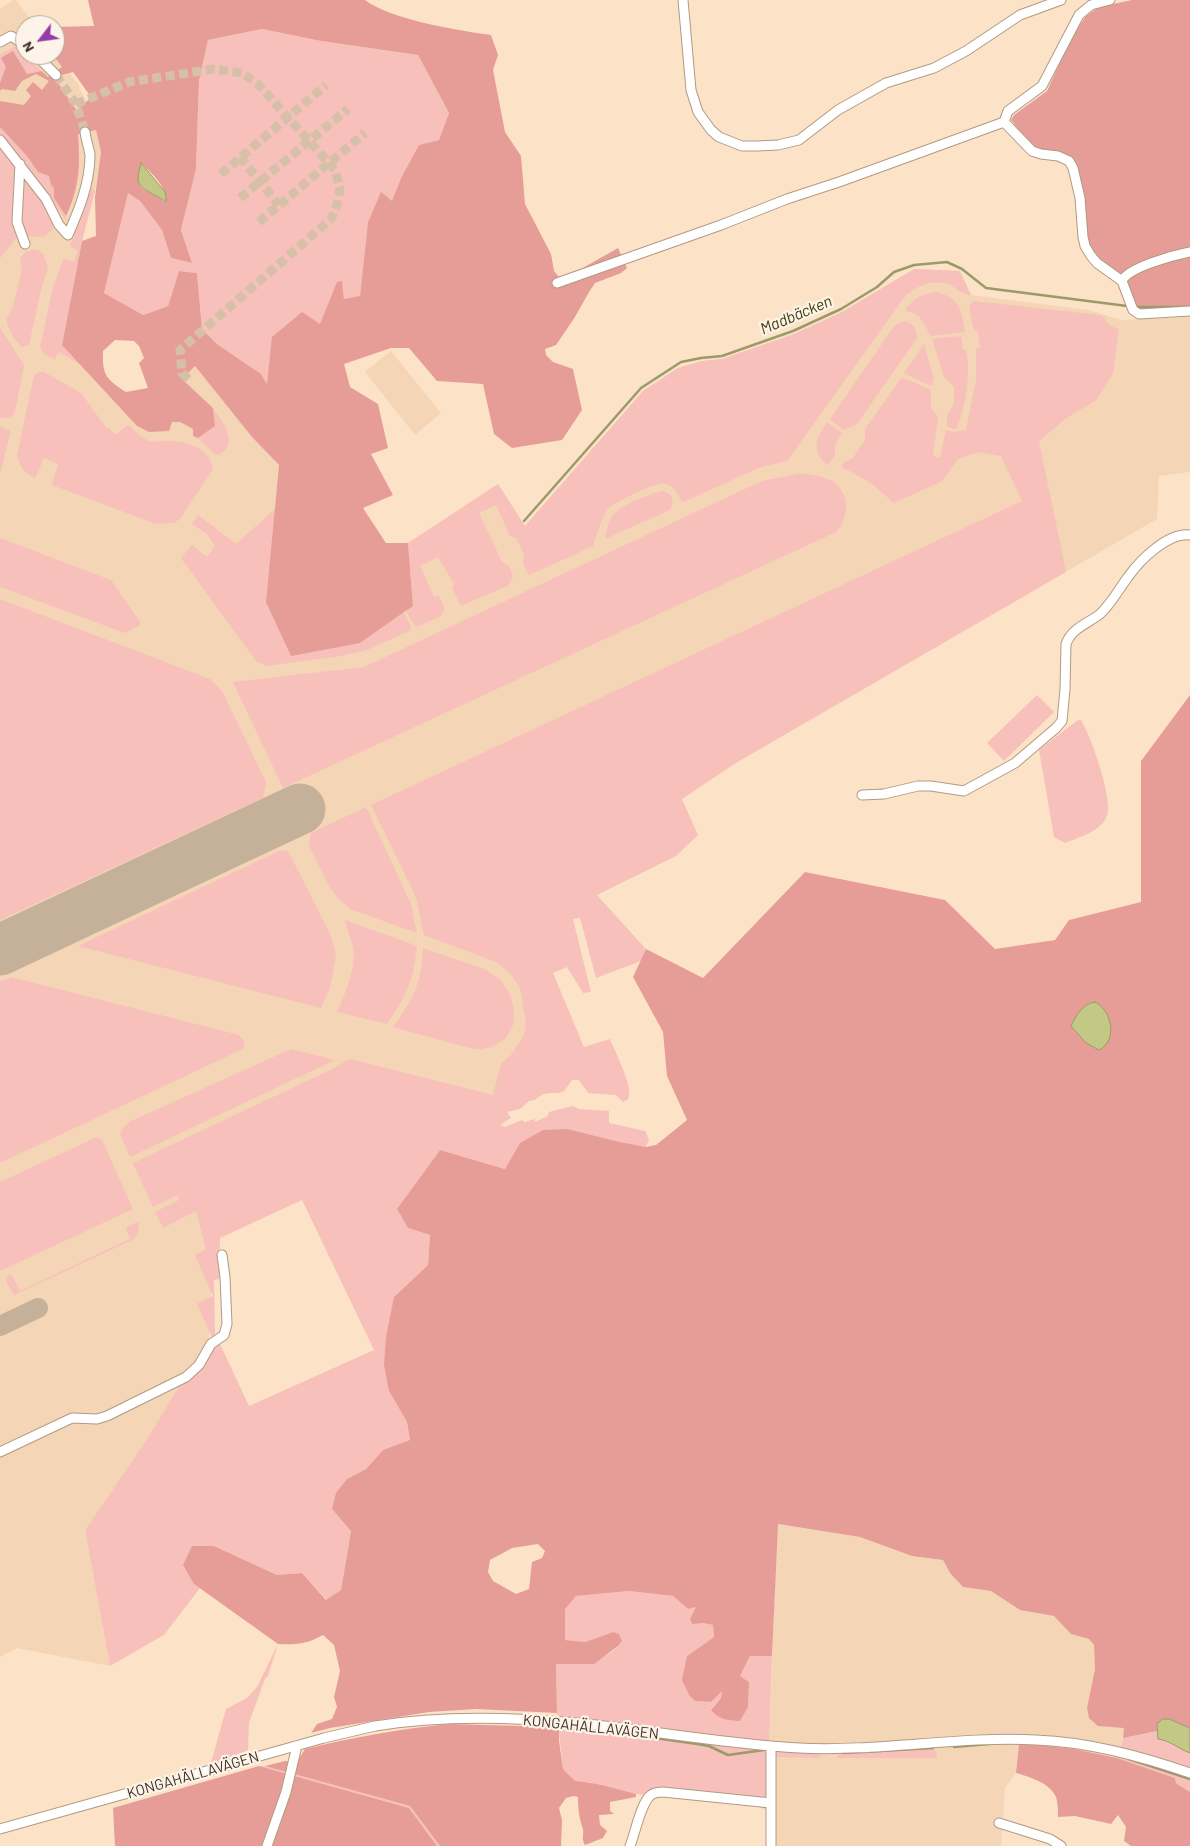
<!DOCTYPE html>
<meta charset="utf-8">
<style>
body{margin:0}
#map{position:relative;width:1190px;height:1846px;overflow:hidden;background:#fce3c8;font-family:Barlow,sans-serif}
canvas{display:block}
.north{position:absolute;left:15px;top:15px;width:50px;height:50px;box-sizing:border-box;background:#fdf3e8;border:1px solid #b0a69b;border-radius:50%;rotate:240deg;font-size:14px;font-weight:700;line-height:20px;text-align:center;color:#3c3228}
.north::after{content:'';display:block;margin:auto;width:18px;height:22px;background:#943daa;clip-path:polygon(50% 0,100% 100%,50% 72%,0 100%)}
</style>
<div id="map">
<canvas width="1190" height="1846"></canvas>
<div class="north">N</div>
</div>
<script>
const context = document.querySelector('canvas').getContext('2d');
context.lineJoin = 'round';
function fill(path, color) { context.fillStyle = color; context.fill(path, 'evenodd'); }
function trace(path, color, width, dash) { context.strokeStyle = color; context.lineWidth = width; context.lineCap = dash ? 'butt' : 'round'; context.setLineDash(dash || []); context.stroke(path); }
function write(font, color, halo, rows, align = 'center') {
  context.font = font + ' Barlow,sans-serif'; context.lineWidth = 4.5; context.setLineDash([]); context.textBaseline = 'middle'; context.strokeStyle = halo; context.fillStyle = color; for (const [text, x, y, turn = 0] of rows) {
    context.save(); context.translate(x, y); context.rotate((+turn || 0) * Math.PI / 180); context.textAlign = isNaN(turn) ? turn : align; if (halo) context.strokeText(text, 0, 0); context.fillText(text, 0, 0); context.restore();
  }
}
const built = new Path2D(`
 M13,0H16L35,25H25V55H55V53L78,84L106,146L82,241L62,345L82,365L172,422H180L193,429L213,408L182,379L195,366L252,437L279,465L275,509L360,643L413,606L408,543L498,484L525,526L643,391L678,368L702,361L722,359L794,334L842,312L914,269L960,271L971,295L1089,310L1121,320L1190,317V472L1159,476L1157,519L734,764L682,799L512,904L553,1033L503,1111L217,1174L209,1338L143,1445L85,1530L110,1666L17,1648L0,1657V9Z
 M391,351L441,413L415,435L365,372Z
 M777,1524L860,1537L912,1556L943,1560L950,1573L963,1587L991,1591L1020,1610L1054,1616L1071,1634L1089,1639L1094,1645L1095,1669L1087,1708L1099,1726L1125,1727L1117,1758L1074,1749L1031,1744L1019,1745L1016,1773L1005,1788L1001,1846H768L767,1810Z`);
const green = new Path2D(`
 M262,29L321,41L418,55L449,113L439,140L419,145L402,176L392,202L381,193L368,222L360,297L344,299L342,281L320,325L267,385L261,374L217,344L202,329L197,273L179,271L168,306L142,315L104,293L128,192L140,201L162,230L171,258L192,263L181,230L196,169L199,81L208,40Z
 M15,46L42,71L27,74L13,51L0,83V55Z
 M0,127L27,156L38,172L49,176L51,185L54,188L67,221L0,137Z
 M0,143L16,162L17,237L0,258Z
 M21,169C34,186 55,208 53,230L43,237H27L20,228Z
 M91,188L95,191L82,241L62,344L82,365L58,352L55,360L44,354L40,347L53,287L64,258L74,262L78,251L70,246Z
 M31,250H37L43,254L48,267L39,298L29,345L22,347L15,340L7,324V318L13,307L22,269L20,260L24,253Z
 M914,269L960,271L971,295C961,294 958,289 950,285C934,278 918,286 906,295L787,461L761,467L683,502C678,495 674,485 665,484C655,482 615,502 608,509C601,518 597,535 593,546L529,575L523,564L524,554L516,538L510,536L496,505L479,513L502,562L509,566L513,576L509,585L461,606L452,589L454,584L438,557L420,566L434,597L439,596L445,609L441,616L417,627L414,625L406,611L413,606L408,543L498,484L525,526L643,391L678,368L702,361L722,359L794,334L842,312Z
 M935,292C960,297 962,311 965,332L930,336C925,323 920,313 905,311C913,299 921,294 935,292Z
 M974,301L1100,315L1104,317C1107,325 1112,327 1119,329L1113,373L1096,400L1065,419L1039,441L1066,572L734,764L682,799L698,835L676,856L597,895L646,949L641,961L596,978L580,918L573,919L591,992L583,993L567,967L553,973L584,1047L610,1039C615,1051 632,1085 629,1096C628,1100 627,1100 623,1102L616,1095L588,1093L579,1080H572C570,1083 567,1087 565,1090C556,1097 547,1088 535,1100L529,1101L520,1109L507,1112L511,1118L500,1125L505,1127L522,1120L525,1122L535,1119V1122L548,1116L549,1112L573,1106L579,1109L609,1111V1123L645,1131L649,1139L646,1147L615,1141L520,1143L505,1169L440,1150L397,1209L408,1228L430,1235L428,1265L394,1297L389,1391L407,1422L410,1441L383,1450L366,1469L347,1479L332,1509L351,1530L341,1590L327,1600L302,1573L277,1575L214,1546L194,1584L200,1588L164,1635L110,1666L85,1530L143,1445L209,1338L213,1349L220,1344L249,1406L374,1350L302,1200L220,1238L219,1279L214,1280L215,1334L212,1337L197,1304L213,1296L195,1255L206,1249L196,1211L163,1228L155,1212L179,1200L178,1195L153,1207L133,1163L328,1071L350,1059L493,1095L501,1064L512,1054L524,1035L526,1022L520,988L509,972L496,962L424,935L416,897L371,805L1022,501L1001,456L979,452L958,459L942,481L894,503L871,483L842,467L843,463L853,458L865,440V429L902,377L931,390V408L938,417L933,456L940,458L946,430L955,432L966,430L976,380V349L980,348L978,331H974L969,306Z
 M905,321C914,324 917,329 917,338L857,424L844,430L830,419L895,325Z
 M0,328L24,365L15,412C11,418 7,419 0,418Z
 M961,336L963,350H966C971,371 966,409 956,429L947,427V415L954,404V387L944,377L932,339Z
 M924,344L934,379L931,386L904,373Z
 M40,372H44L81,393L107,429L109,428L115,435L128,425C134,430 142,439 150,441C156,443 164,440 170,441C187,441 211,449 213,469L180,519L174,523L156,524L52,485L58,464L44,458L35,478C24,474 20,466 17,455L34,375Z
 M213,408C222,421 241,445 218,455L213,453L198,438L215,426Z
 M827,422L842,433L835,445V456L828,465C810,451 816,439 827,422Z
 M0,426L10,431V434L0,474Z
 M798,474C807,473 828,477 835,483C850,496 849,518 836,532L283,788L233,682L364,667L762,481Z
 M663,491C673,494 675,501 670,510L605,539C607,533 607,525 610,520C618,504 642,499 657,492Z
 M275,509L266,602L360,643L404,613L411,626L410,631L367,650L341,656L267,666L256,661L181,558L192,545L207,557L215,546L207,534L192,524L198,515L236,544Z
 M0,538L111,580L140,622L139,626L125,633L0,587Z
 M0,599L210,679L222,691L266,782L263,798L0,920Z
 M1037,695L1054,712L1004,761L987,743Z
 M1078,720H1081C1092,739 1110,791 1108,812C1107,816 1105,820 1103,823C1094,833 1078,838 1065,843L1054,837L1039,750Z
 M366,807L411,904L417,933L350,909L337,897L329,886L309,846L311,833Z
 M281,850L288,851L331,936L336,956L330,987L321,1008L78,946Z
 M345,920L417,946C413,983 407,994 387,1024L337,1012C346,992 356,969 353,947C351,938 347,929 345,920Z
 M423,948L484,969L500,979L509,993L512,1001L514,1010L513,1025L505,1039L491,1047L482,1049H473L393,1027C413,999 422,983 423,948Z
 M11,977L239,1035L245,1042L243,1049L0,1163V982Z
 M291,1049L335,1060L130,1157L120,1134L124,1127L131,1121Z
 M97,1137L102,1140L133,1209L0,1271V1182Z
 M139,1221L138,1232L134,1239L14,1295L7,1284L6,1278L11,1274L20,1291L130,1239L126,1228Z
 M629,1591L673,1596L688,1609L696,1607L703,1623L713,1625L714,1637L687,1656L695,1701L711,1702L722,1690L721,1698L711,1709L748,1707L749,1682L740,1676L750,1656H772L767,1810L755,1805L636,1794L602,1787L590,1782H575L563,1769L557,1713L556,1664C579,1664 608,1662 622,1641L613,1632L585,1642L565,1640L564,1609L576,1596Z
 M278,1644L268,1676L265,1679L249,1723L248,1750L210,1766L226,1709L247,1698L257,1687Z
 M1157,1731L1159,1739C1167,1739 1182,1750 1190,1753V1792L1176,1783L1175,1778L1117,1758L1123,1738Z
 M933,1747L937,1753V1758H836L841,1752Z
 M778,1750L819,1752L821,1758L772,1757L775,1752Z
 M259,1766H265L410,1806L440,1846H437L409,1808Z`);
const forest = new Path2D(`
 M88,0H365C392,20 457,30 491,35L498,55L493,70L505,132L521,156L525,204L551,254L554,271L559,277L581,269L618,248L627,268L621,273L595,283L589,292L575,317L556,345L545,349L546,355L553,362L573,369L582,410L562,440L512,448L494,434L483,384L437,381L409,348H391L344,364L350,387L378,404L388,448L371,454L393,495L363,508L386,543H408L413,606L360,643L291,656L266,602L279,465L252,437L195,366L182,379L213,408L215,426L198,438L193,436V429L180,422H172L169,431L149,432L137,426L62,345L82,241L96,236L95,197L101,152L96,130L78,134C80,166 80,186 66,216L54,198V188L51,185L49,176L38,172L27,156L0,127V101L24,105L31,96L26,90L33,82L42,90L49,81L36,74L22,81L15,91L2,89L0,91V83L6,67L1,58L13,51L27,74L42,71L48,77L62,67L53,55H55V27L94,26ZM262,29L321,41L418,55L449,113L439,140L419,145L402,176L392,201L381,192L368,222L360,296L344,299L342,281L337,282L320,324L302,312L272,337L267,384L261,374L217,344L202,329L197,273L179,271L168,306L143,315L104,293L128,193L140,201L162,230L171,258L192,263L181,230L196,169L199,81L208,40ZM73,72L91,97L77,111L54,77ZM141,163C150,172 169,188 165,202C145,184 135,198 141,163ZM115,340L134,341L139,346L144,358L139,363L148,388L126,392C106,379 102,375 103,351Z
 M1132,0H1190V307L1139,311L1135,308L1125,276L1101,262L1089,248L1072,158L1062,152L1033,148L1011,120L1014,115L1047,91L1071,38L1086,16L1099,7Z
 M1190,695V1728L1169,1719L1157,1728V1731L1123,1738L1124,1728L1098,1726L1089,1718L1087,1708L1095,1669L1094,1645L1089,1639L1071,1634L1054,1616L1020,1610L991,1591L963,1587L950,1573L943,1560L912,1556L860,1537L778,1524L772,1656H750L740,1676L749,1682L748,1707L740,1721C728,1720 719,1720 711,1710L721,1698L722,1691L711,1702L695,1701L689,1695L682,1680L687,1656L714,1637L713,1625L703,1623L692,1624L690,1619L696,1607L688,1609L673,1596L629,1591L576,1596L565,1609V1640L585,1642L613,1632L619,1634L622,1641L618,1646L594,1664H556L557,1713L476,1709L429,1712L330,1728L311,1733L317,1724L332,1719L337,1707L334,1697L340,1671L334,1645L323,1635C306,1644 298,1645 278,1644L194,1584L183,1565L192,1546H214L277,1575L302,1573L326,1600L341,1590L351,1531L332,1509L336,1493L347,1479L366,1469L383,1450L410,1440L407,1422L389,1391L384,1365L386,1337L394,1297L428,1265L430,1235L408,1228L397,1209L440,1150L505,1169L520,1143L543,1130L567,1129L615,1141L646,1147L656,1145L687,1120L667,1076L663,1032L633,977L646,949L703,978L805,872L945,900L995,949L1055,940L1069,920L1141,902V761ZM538,1544L545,1551L542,1558L532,1562L529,1589L516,1594L493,1581L488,1572L490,1560L512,1548Z
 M450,1724L559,1727V1741L563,1769L575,1781C595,1782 616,1789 636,1794V1797L610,1802V1811L614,1814L599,1815L600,1825L607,1831L603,1838L585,1845C581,1839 584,1835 583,1829C579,1818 578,1809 578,1797L574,1796L566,1798L559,1808L562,1820L561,1846H440L410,1806L265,1766L285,1761L297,1762L305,1749C354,1737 399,1729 450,1724Z
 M1031,1744L1074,1749L1117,1758L1175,1778L1176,1783L1190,1792V1846H1131L1124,1841L1126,1827L1118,1815L1111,1824L1075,1816L1058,1817C1058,1812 1058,1803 1056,1797C1050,1783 1030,1777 1016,1773L1019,1745Z
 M259,1766L409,1808L437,1846H115L113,1808Z`);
const water = new Path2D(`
 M141,163L165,192L166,197V202C158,195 138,190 138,179C138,174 140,168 141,163Z
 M1095,1002C1112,1010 1118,1041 1099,1050L1086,1043L1071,1026C1076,1016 1082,1004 1095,1002Z
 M1163,1719H1169L1190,1728V1753C1179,1749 1169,1740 1158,1739L1157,1724Z`);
const stream = new Path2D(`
 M1136,307H1190
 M524,521L641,388L681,362L701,358L722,356L793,331L841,309L877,287L894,272L914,265L947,262L962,269L986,288L1127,306
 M599,1730L697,1744L709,1746L728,1755L764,1750
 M954,1747L989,1744
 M843,1753L933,1748
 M1129,1759L1190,1779`);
const taxiway = new Path2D(`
 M0,1326L38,1308`);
const runway = new Path2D(`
 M0,950L300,809`);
const minorTunnel = new Path2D(`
 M56,75L76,104L85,132
 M76,104L129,82L214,69L242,73L257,83L335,170L340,189L337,205L331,219L180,350L182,373L189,380
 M240,157L279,205
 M221,174L326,85
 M240,198L348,109
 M259,222L365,133`);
const minor = new Path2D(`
 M683,0L691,90L698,112L711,130L719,137L742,146H757L778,145L799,140L838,110L886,83L934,68L966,51L1020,15L1061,0
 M1110,0L1091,5L1079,15L1042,86L1008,111L1004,122L1032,151L1041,154L1058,156L1069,161L1073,168L1080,198L1083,237L1085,246L1091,256L1097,263L1122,281
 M0,42L11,36L25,45
 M36,55L56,75
 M0,140L46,199L59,225L68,235C79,210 90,183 90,155C89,148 86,140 85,132
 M20,164L17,222L25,244
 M1190,252C1175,255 1128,267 1122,281L1133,310L1139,314L1190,311
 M557,283L721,225L787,199L839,182L1004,122
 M862,795L884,794L918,786H931L964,791L1015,763L1056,728L1062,721L1065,689L1066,644C1072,628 1087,624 1100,614C1111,604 1119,589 1128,577C1140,560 1168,532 1190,535
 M0,1452L72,1418L97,1419L107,1416L186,1377L199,1365L211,1344L224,1335L227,1324L225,1277L222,1255
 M771,1746V1846
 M999,1823L1050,1839L1061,1846
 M0,1829L324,1738C341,1734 358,1730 375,1726C441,1715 511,1717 577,1723C651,1730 724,1744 799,1748C879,1752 957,1736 1036,1740C1089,1742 1140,1756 1190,1773
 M267,1846L286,1792L296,1750L295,1746
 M630,1846C635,1834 641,1802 651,1795C655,1792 659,1792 663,1792L771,1803`);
const streetNames = [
 ["KONGAHÄLLAVÄGEN",591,1727,6],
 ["KONGAHÄLLAVÄGEN",193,1775,-16]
];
const waterNames = [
 ["Madbäcken",796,315,-23]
];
fill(built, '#f4d5b5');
fill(green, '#f7c0bb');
fill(forest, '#e69d97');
fill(water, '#c3c885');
trace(water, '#9a9b69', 1);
trace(stream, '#9a9b69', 2.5);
trace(taxiway, '#c5b09a', 20);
trace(runway, '#c5b09a', 51);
trace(minorTunnel, '#d6c0a8', 9, [9, 4.5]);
trace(minor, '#b19a81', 11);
trace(minor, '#fff', 9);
write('15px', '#3c3228', '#fdf3e8', streetNames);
write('italic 16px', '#3f410d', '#fdf3e8', waterNames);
</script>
